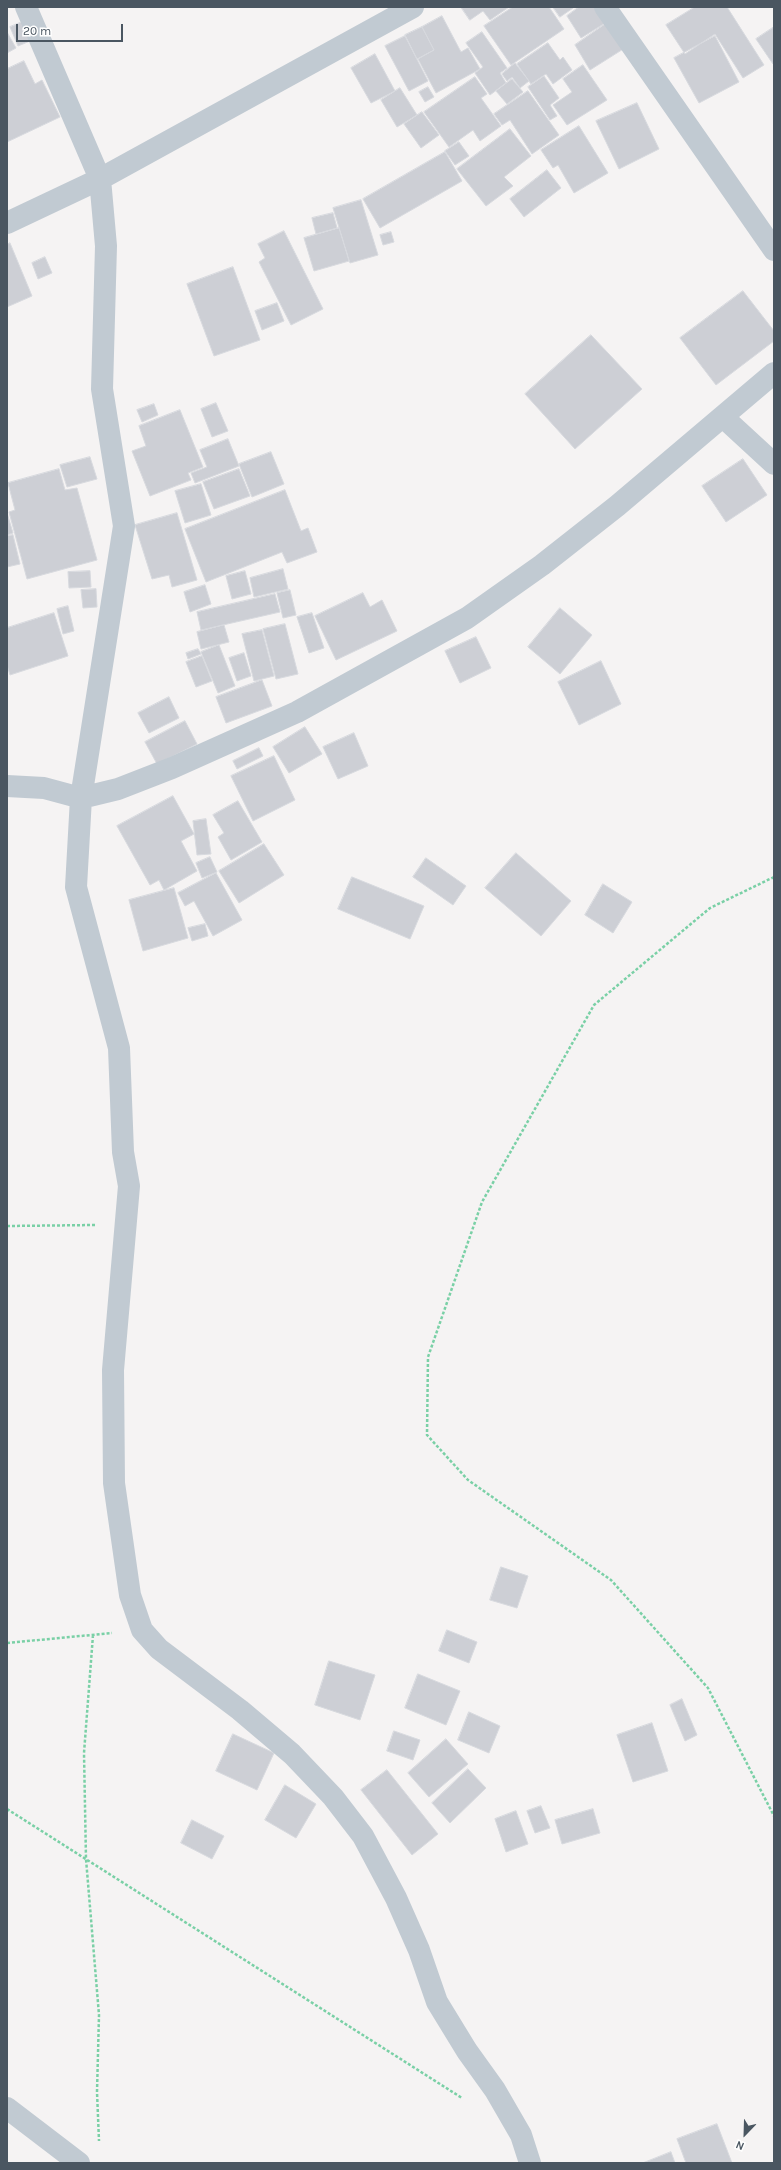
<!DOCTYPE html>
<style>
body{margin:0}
#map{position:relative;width:781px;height:2170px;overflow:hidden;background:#f5f3f3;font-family:Karla,sans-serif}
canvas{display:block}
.frame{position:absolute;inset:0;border:8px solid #4a5661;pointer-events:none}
.north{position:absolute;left:725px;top:2114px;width:40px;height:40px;-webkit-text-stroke:3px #fff;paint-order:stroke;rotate:203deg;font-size:11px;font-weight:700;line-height:16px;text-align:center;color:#4a5661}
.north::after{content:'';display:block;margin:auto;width:14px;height:18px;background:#4a5661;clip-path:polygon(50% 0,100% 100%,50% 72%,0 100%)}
.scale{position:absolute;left:16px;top:24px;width:107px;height:18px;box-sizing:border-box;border:2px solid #4a5661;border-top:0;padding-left:5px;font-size:12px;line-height:14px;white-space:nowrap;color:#4a5661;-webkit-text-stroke:3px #fff;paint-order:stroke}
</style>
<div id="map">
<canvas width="781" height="2170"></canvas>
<div class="frame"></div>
<div class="north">N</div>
<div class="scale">20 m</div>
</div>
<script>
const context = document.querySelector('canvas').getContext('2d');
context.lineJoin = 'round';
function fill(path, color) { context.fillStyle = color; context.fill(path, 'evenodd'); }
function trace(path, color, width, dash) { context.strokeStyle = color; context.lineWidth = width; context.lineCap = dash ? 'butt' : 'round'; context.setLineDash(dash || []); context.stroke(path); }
const building = new Path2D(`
 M461,7H509L490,20L483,11L470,20Z
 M513,7H549L564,29L511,65L484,26Z
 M553,7H572L573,8L560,17Z
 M579,7H601L610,20L581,38L567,16Z
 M695,7H727L764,65L743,78L715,34L685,54L666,25Z
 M442,16L461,52L468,48L480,69L436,93L418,59L434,50L422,27Z
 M27,20L35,39L18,46L10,27Z
 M611,20L628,46L590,70L575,45Z
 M422,27L434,50L417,59L405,35Z
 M774,27V64H773L756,39Z
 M7,32L16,48L7,53Z
 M482,32L507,68L500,73L506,83L490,95L475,73L483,67L466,43Z
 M405,36L428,81L409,91L385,46Z
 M715,36L739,82L699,103L674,58Z
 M548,43L560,60L563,57L572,70L553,84L546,74L531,84L517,64Z
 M375,54L395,91L371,103L351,68Z
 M24,61L35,84L42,80L60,117L7,142V69Z
 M515,63L529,81L520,88L512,77L507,81L502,74Z
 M583,65L607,100L567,125L553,105L572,92L563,79Z
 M544,76L559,98L550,105L557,116L550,120L528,87Z
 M475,77L487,94L481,98L501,126L480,141L473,130L449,147L424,112Z
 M512,79L523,92L507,104L496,91Z
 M428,87L434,97L425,102L419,92Z
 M400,88L417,115L397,127L381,100Z
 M528,91L559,135L532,154L510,120L502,125L494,114Z
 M637,103L659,149L619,169L596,121Z
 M422,112L439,135L421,148L404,124Z
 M579,126L608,173L574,193L558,165L553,168L541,150Z
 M510,129L531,156L504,177L513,186L486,206L457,169Z
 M459,142L469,156L455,165L445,151Z
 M445,152L462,181L380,228L363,199Z
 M547,170L561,188L524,217L510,199Z
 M361,200L378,255L350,263L333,208Z
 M333,213L337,228L316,234L312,218Z
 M339,228L349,261L314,271L304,238Z
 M284,231L323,309L291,325L259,262L265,258L258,244Z
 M391,232L394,242L383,245L380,235Z
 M10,243L32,296L7,307V245Z
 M45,257L52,273L38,279L32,263Z
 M233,267L260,340L214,356L187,284Z
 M743,291L774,331V341L716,385L680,338Z
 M277,303L284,321L262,330L255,311Z
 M591,335L642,389L575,449L525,394Z
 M216,403L228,431L212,437L201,409Z
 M154,404L158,415L142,422L137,410Z
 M180,410L203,467L188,473L191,480L150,496L132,451L146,446L139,426Z
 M228,439L239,466L195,483L191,473L207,467L200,450Z
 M271,452L284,484L252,497L239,464Z
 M90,457L97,479L67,487L60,465Z
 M743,459L767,495L726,522L702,486Z
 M59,469L65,490L77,488L97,560L27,579L9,512L15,510L8,483Z
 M239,469L250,496L214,509L203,482Z
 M201,484L211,515L185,523L175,491Z
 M285,490L301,531L308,528L317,552L287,563L282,552L206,582L185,529Z
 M7,513L13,533L7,535Z
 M177,513L197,580L172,587L169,575L152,579L135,525Z
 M13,535L20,564L7,567V536Z
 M283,569L288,589L254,597L250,578Z
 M90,571L91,587L69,588L68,572Z
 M245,571L251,594L232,599L226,576Z
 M205,585L211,604L190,612L184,592Z
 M96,589L97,607L83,608L81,590Z
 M290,590L296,615L283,618L277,593Z
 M363,593L370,607L382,600L397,631L336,660L315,616Z
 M275,594L280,612L201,630L197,612Z
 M68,606L74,631L63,634L57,609Z
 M560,608L592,635L560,674L528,647Z
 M54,613L68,656L10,675L7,665V628Z
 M312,613L324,648L309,653L297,617Z
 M285,624L298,674L276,679L263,629Z
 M224,625L229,642L201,649L197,632Z
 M262,630L274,676L254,681L242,634Z
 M476,637L491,668L460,683L445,651Z
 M219,645L235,686L218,693L201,652Z
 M198,649L201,654L188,659L186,653Z
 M244,653L251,676L237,681L229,658Z
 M202,656L212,681L196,687L186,662Z
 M601,661L621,704L579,725L558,682Z
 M262,680L272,706L226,723L216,697Z
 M169,697L179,718L149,733L138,713Z
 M185,721L197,744L157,764L145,742Z
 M305,727L322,754L289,773L273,747Z
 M354,733L368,766L338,779L323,747Z
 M259,748L263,756L237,769L233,761Z
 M274,756L295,800L253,821L231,776Z
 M173,796L194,834L181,841L197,871L164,890L159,880L150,885L117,826Z
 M238,801L262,842L231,860L218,837L224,833L213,815Z
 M206,819L211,854L197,855L193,821Z
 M264,844L284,875L239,903L219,871Z
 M516,853L571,901L541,936L485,888Z
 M210,857L217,872L202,878L196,863Z
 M426,858L466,886L453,905L413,877Z
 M216,873L242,920L213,936L194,901L185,906L178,893Z
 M352,877L424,906L410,939L338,909Z
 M603,884L632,902L613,933L585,915Z
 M174,888L188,938L143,951L129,900Z
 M205,924L208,936L192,941L188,928Z
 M501,1567L528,1576L517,1608L490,1600Z
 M447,1630L477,1642L469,1663L439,1651Z
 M329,1661L375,1675L360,1720L315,1705Z
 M418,1674L460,1691L446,1725L405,1708Z
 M682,1699L697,1735L685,1741L670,1705Z
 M469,1712L500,1726L489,1753L458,1740Z
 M652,1723L668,1771L633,1782L617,1735Z
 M394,1731L420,1740L413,1760L387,1751Z
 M233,1734L274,1753L257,1790L216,1771Z
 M446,1739L468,1764L429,1797L408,1773Z
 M468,1769L486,1788L450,1823L432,1803Z
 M387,1770L438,1834L412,1855L361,1790Z
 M285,1785L316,1804L296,1838L265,1820Z
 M541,1806L550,1828L535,1833L527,1811Z
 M593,1809L600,1833L562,1844L555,1820Z
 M516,1811L528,1844L506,1852L495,1819Z
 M192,1820L224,1836L212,1859L181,1843Z
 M717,2124L732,2163H686L677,2139Z
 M671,2152L675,2163H643Z`);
const path = new Path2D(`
 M774,877L710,908L594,1005L482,1202L428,1357L427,1435L468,1480L611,1580L708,1688L774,1816
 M7,1226L96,1225
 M93,1635L84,1753L86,1859L99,2015L97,2092L99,2141
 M7,1643L112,1633
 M7,1809L462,2098`);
const minor = new Path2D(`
 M26,7L100,179L106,246L102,389L124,526L81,798L76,887L119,1048L123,1152L129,1186L113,1370L114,1483L130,1595L142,1630L159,1649L240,1710L292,1754L333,1797L363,1836L396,1898L419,1950L437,2002L467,2051L495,2090L521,2135L530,2163
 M605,7L774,250
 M7,223L100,179L413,7
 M723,417L774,464
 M7,786L44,788L81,798L118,789L172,768L297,712L467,618L542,565L617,506L774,373
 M7,2108L79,2163`);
fill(building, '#cdcfd5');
trace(building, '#d7d9de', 1);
trace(path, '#7ad0a6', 2.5, [3, 2]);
trace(minor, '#c1cad2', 22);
</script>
